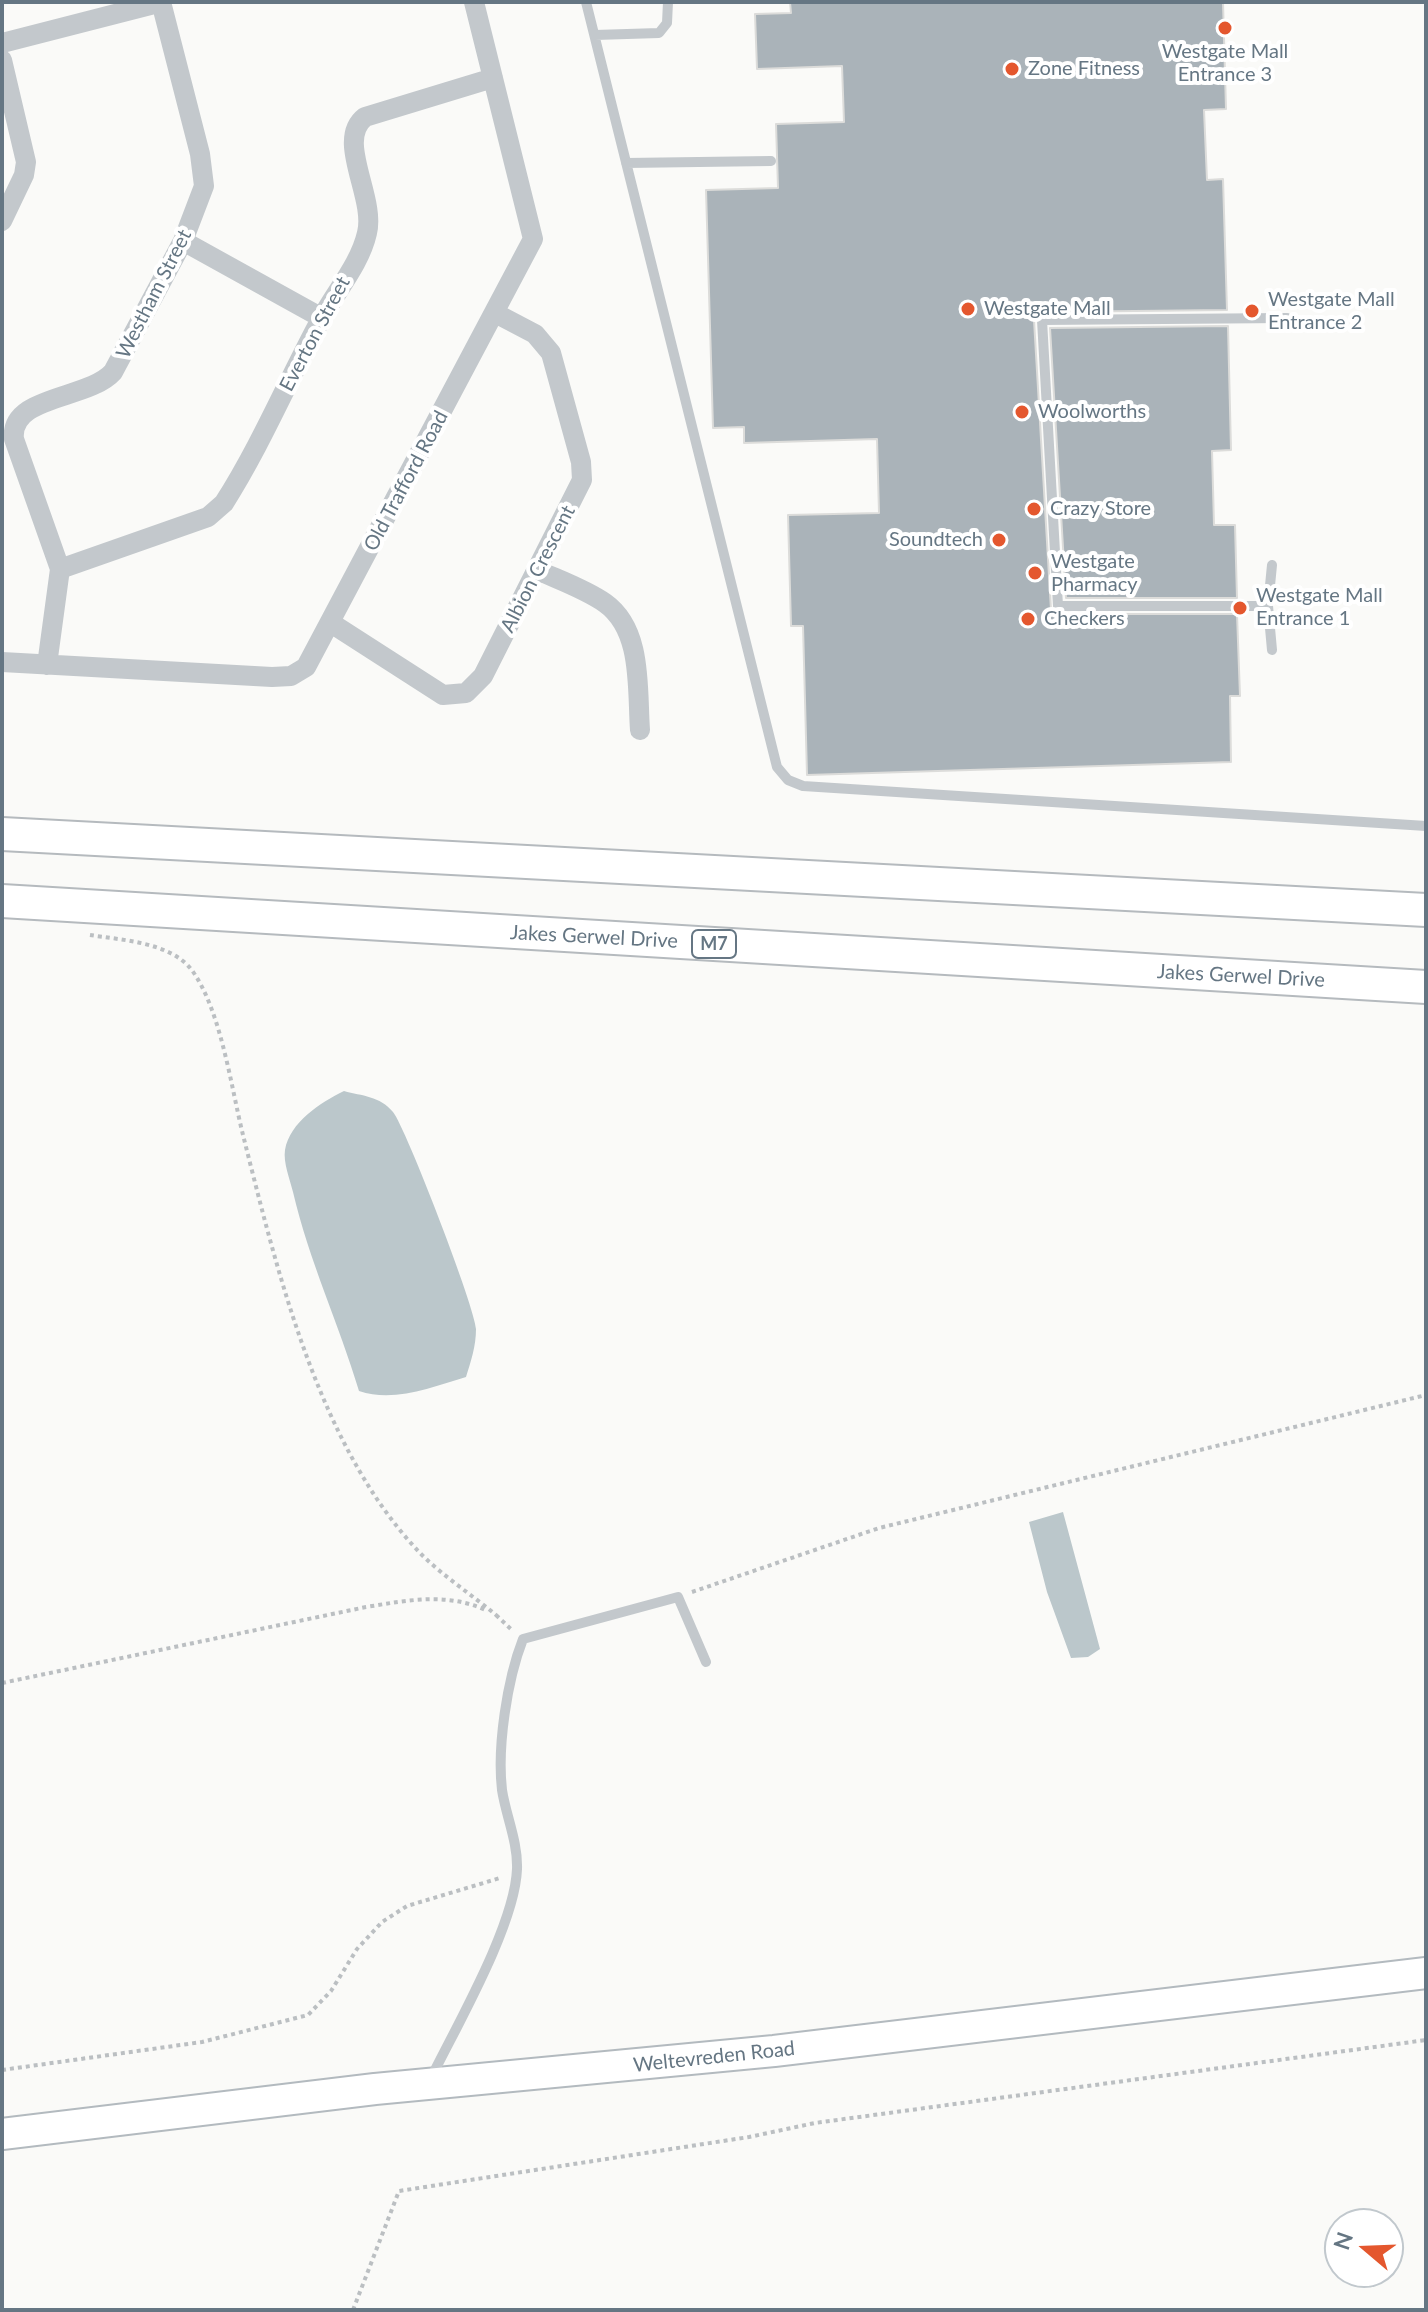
<!DOCTYPE html>
<style>
body{margin:0}
#map{position:relative;width:1428px;height:2312px;overflow:hidden;background:#fafaf8;font-family:Lato,sans-serif}
canvas{display:block}
.frame{position:absolute;inset:0;border:4px solid #657683;pointer-events:none}
.north{position:absolute;left:1324px;top:2208px;width:80px;height:80px;box-sizing:border-box;background:#fff;border:2px solid #c1c8cd;border-radius:50%;rotate:289deg;font-size:22px;font-weight:700;line-height:32px;text-align:center;color:#657683}
.north::after{content:'';display:block;margin:auto;width:28px;height:36px;background:#e4572e;clip-path:polygon(50% 0,100% 100%,50% 72%,0 100%)}
</style>
<div id="map">
<canvas width="1428" height="2312"></canvas>
<div class="frame"></div>
<div class="north">N</div>
</div>
<script>
const context = document.querySelector('canvas').getContext('2d');
context.lineJoin = 'round';
function fill(path, color) { context.fillStyle = color; context.fill(path, 'evenodd'); }
function trace(path, color, width, dash) { context.strokeStyle = color; context.lineWidth = width; context.lineCap = dash ? 'butt' : 'round'; context.setLineDash(dash || []); context.stroke(path); }
function write(font, color, halo, rows, align = 'center') {
  context.font = font + ' Lato,sans-serif'; context.lineWidth = 8; context.setLineDash([]); context.textBaseline = 'middle'; context.strokeStyle = halo; context.fillStyle = color; for (const [text, x, y, turn = 0] of rows) {
    context.save(); context.translate(x, y); context.rotate((+turn || 0) * Math.PI / 180); context.textAlign = isNaN(turn) ? turn : align; if (halo) context.strokeText(text, 0, 0); context.fillText(text, 0, 0); context.restore();
  }
}
const water = new Path2D(`
 M344,1091C362,1096 380,1096 393,1112C406,1128 476,1310 476,1329C476,1346 471,1361 466,1377C432,1387 394,1403 359,1391C339,1324 309,1261 293,1192C290,1180 283,1162 285,1150C290,1122 320,1103 344,1091Z
 M1063,1512L1100,1649L1088,1657L1071,1658L1047,1592L1029,1522Z`);
const building = new Path2D(`
 M790,2H1223L1226,109L1204,110L1207,180L1223,179L1227,310L1042,312L1034,320L1051,610L1058,614H1237L1240,696H1230L1231,762L807,775L803,626H791L788,515L879,513L877,439L744,443V427L713,428L706,190L778,188L776,124L844,122L842,66L757,69L755,14L791,13Z
 M1228,326L1231,450L1212,451L1214,525H1235L1237,598H1066L1050,328Z`);
const path = new Path2D(`
 M90,935C121,940 169,942 191,969C221,1009 231,1087 243,1135C278,1274 319,1448 421,1554C443,1576 472,1595 496,1615
 M692,1592L879,1528L1426,1395
 M496,1615L513,1631
 M2,1683L366,1607C410,1600 447,1592 488,1611
 M2,2070L202,2042L308,2015L331,1991L357,1949L382,1922L407,1906L500,1878
 M353,2310L399,2191L749,2137L815,2123L1426,2040`);
const lane = new Path2D(`
 M586,2L777,767L788,780L803,786L1426,826
 M595,35L659,33L667,23L668,2
 M626,163L771,161
 M1272,565L1268,606L1272,650
 M1268,606H1058L1042,320L1287,318
 M431,2078C457,2025 515,1925 517,1869C518,1842 506,1816 502,1790C497,1747 507,1680 523,1639L678,1597L706,1662`);
const street = new Path2D(`
 M2,43L162,2
 M2,60L26,162L24,175L2,221
 M183,241L322,318
 M60,569L208,517L224,503C261,445 288,380 321,319C336,291 360,264 367,233C376,197 335,140 365,117L493,78
 M537,570C559,580 585,589 605,603C643,630 637,689 640,730
 M331,623L443,695L466,693L483,676L582,480L581,462L551,353L535,334L495,313
 M2,662L272,677L291,676L306,667L533,239L474,2
 M47,665L60,569L14,439C9,395 88,400 113,372L183,241L204,186L200,154L161,2`);
const secondary = new Path2D(`
 M2,2134L375,2089L774,2051L1426,1973`);
const primary = new Path2D(`
 M2,834L1426,910
 M2,901L1426,987`);
const markers = [
 [1225,28,8,"#e4572e"],
 [1012,69,8,"#e4572e"],
 [968,309,8,"#e4572e"],
 [1252,311,8,"#e4572e"],
 [1022,412,8,"#e4572e"],
 [1034,509,8,"#e4572e"],
 [999,540,8,"#e4572e"],
 [1035,573,8,"#e4572e"],
 [1240,608,8,"#e4572e"],
 [1028,619,8,"#e4572e"]
];
const shields = [
 [714,944,44]
];
const shieldNames = [
 ["M7",714,944]
];
const poiNames = [
 ["Westgate Mall",1225,52,"center"],
 ["Entrance 3",1225,75,"center"],
 ["Zone Fitness",1028,69],
 ["Westgate Mall",1268,300],
 ["Entrance 2",1268,323],
 ["Westgate Mall",984,309],
 ["Woolworths",1038,412],
 ["Crazy Store",1050,509],
 ["Soundtech",983,540,"right"],
 ["Westgate",1051,562],
 ["Pharmacy",1051,585],
 ["Westgate Mall",1256,596],
 ["Entrance 1",1256,619],
 ["Checkers",1044,619]
];
const streetNames = [
 ["Westham Street",154,294,-63],
 ["Everton Street",315,334,-62],
 ["Old Trafford Road",406,481,-62],
 ["Albion Crescent",538,569,-63],
 ["Jakes Gerwel Drive",594,937,3],
 ["Jakes Gerwel Drive",1241,976,3],
 ["Weltevreden Road",714,2057,-6]
];
fill(water, '#bbc7cb');
fill(building, '#aab3b9');
trace(building, '#dcdcda', 2);
trace(secondary, '#b3babf', 34);
trace(primary, '#b5babe', 36);
trace(path, '#bbbfc2', 4, [4, 4]);
trace(lane, '#c3c8cc', 10);
trace(street, '#c3c8cc', 20);
trace(secondary, '#fff', 30);
trace(primary, '#fff', 32);
for (const [x, y, r, color] of markers) { const dot = new Path2D(); dot.arc(x, y, r, 0, 2 * Math.PI); context.fillStyle = color; context.fill(dot); trace(dot, '#fff', 3); }
for (const [x, y, w] of shields) { const box = new Path2D(); box.roundRect(x - w / 2, y - 14, w, 28, 6); context.fillStyle = '#fff'; context.fill(box); trace(box, '#657683', 2); }
write('bold 18px', '#657683', null, shieldNames);
write('20px', '#657683', '#fff', poiNames, 'left');
write('20px', '#657683', '#fff', streetNames);
</script>
